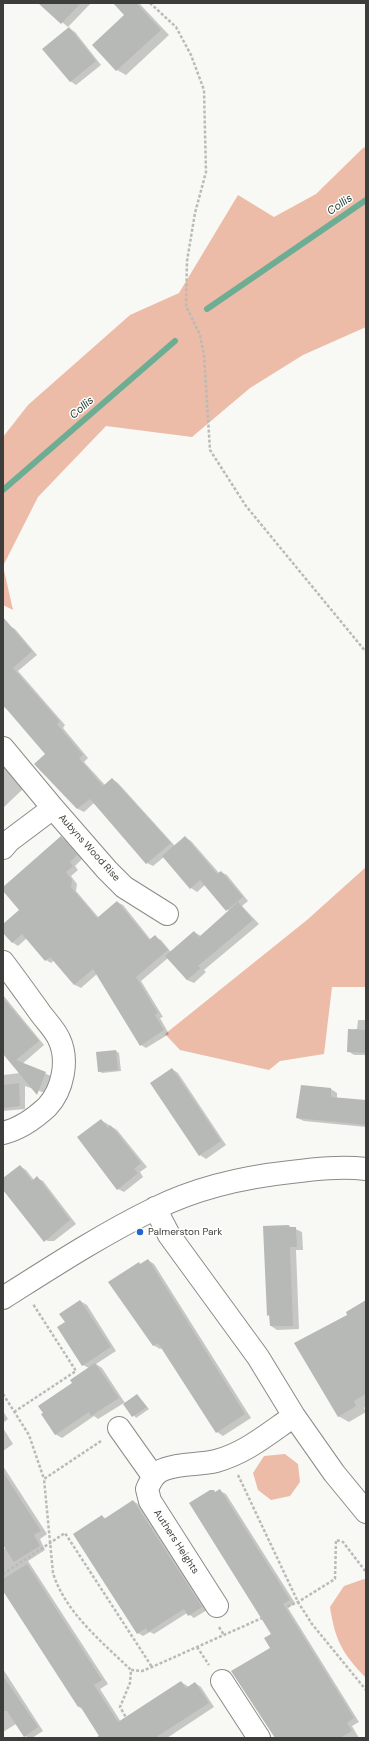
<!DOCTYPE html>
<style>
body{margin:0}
#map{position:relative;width:369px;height:1741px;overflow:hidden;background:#f8f8f4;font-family:"DM Sans",sans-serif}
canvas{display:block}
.frame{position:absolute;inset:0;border:4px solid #3d3d3b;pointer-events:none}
</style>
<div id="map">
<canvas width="369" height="1741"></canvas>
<div class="frame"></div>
</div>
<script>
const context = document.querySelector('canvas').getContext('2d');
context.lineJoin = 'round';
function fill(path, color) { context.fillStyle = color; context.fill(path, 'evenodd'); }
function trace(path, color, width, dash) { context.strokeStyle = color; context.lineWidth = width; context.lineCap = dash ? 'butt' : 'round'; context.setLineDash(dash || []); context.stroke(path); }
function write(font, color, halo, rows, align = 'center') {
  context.font = font + ' "DM Sans",sans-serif'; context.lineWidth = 3; context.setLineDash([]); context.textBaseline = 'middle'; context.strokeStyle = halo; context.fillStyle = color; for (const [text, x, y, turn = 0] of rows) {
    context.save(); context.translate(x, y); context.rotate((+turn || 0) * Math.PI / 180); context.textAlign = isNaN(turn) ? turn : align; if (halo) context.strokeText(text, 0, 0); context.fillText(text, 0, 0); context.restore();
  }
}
const green = new Path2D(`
 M366,147V327L303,355L250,388L192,437L106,426L38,497L3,566L13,610L3,605V437L28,405L130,315L179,293L238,195L274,217L316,194L363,148Z
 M366,867V987H332L324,1054L280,1061L269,1070L180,1050L165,1034L307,920Z
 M285,1454L298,1464L300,1482L290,1496L271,1500L258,1490L253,1473L264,1456Z
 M364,1579L366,1580V1678C343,1654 335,1641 330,1607L344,1586Z`);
const shadow = new Path2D(`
 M39,3H91L68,27Z
 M115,3H139L169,35L126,75L117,70L94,45L126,15Z
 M69,28L75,32L101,65L76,85L70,81Z
 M10,626L15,629L37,655L18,671L65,725L63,728L88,758L84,762L105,785L112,779L118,783L175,846L185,837L191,841L219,873L221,872L227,875L248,901L242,906L259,924L204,970L206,972L194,983L187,980L168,958L141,981L163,1017L160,1018L169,1034L146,1048L141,1045L97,974L81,988L75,985L54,960L51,963L46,960L27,938L18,946L12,942L3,932V925L21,910L3,888L61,837L67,841L82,859L75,866L78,870L71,876L77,884L76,891L99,918L117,902L123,905L151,940L155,937L161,940L171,952L194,932L201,936L229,911L205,885L197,892L191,888L164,857L153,866L147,863L94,803L84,812L78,809L36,764L47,754L13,715L3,706V631Z
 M3,766L23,789L3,808Z
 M3,995L44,1045L22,1064L51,1076L45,1093L25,1086V1109L3,1111V1075L20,1073L3,1052Z
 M358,1020H366V1055H354L348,1051L349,1030L357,1029Z
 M116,1051L119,1053L121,1071L102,1073L99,1071Z
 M172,1069L178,1073L226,1145L206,1159L200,1155Z
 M302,1086L331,1089L337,1093V1098L366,1101V1127L304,1121L297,1118Z
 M101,1120L117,1130L147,1167L140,1172L143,1177L124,1192L118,1189Z
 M20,1166L26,1170L34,1180L37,1178L43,1181L76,1224L54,1241H48L42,1238L3,1181Z
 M289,1226L302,1232L303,1250H296L299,1329L277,1330L271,1326V1316L268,1315Z
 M148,1260L154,1264L251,1418L223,1436L217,1432L162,1348L160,1349L153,1345L139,1263L141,1265Z
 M80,1301L87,1305L116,1351L96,1364L102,1368L125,1403L137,1395L149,1409L136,1418L124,1403L98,1419L94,1416L62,1438L55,1434L74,1383L89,1368L83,1365L66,1322Z
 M366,1301V1406L364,1408L366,1412L349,1422L338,1416L349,1315Z
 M3,1411L8,1419L3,1423Z
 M3,1428L13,1444L3,1451Z
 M3,1466L47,1534L40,1539L45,1550L28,1561L108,1684L100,1689L121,1722L181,1682L189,1687L195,1683L201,1687L214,1707L167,1738H101L84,1710L79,1707L3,1590V1549L6,1548L3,1543Z
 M213,1491L216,1493L220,1491L226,1494L295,1603L288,1608L359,1722L352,1726L359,1738H276L272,1634Z
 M133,1501L138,1504L207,1610L194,1618L187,1613L154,1634L150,1632L143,1636L138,1633L102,1516L106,1519Z
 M3,1669L43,1731L32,1738L24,1736L16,1724L3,1732Z`);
const stream = new Path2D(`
 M207,309L366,200
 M3,490L175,341`);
const building = new Path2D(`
 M38,3H81L61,24Z
 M113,3H136L161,30L116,71L92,45L124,15Z
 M69,27L96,61L70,82L42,49Z
 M3,617L32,651L13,668L60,722L57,724L83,755L79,758L103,786L112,778L171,843L146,864L90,799L77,809L34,764L45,754L3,705Z
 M61,836L77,855L70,862L73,866L66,872L72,880L71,887L97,918L117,901L149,940L155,935L168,950L136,977L158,1013L155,1015L164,1030L140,1046L93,969L74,985L50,957L45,961L22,934L12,943L3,933V924L19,910L3,891V887Z
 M185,836L217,874L221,871L243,897L226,911L200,880L190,889L162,856Z
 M238,902L253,920L198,966L201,968L187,980L165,956L194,931L199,937Z
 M3,998L39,1041L16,1060L46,1072L37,1095L3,1054Z
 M348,1029L366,1030V1053L347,1052Z
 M116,1050L118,1070L98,1072L96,1052Z
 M172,1068L221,1141L199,1156L150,1083Z
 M19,1083L20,1106L3,1108V1085Z
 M301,1085L331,1088V1097L366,1100V1125L296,1118Z
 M101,1119L108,1128L110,1125L118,1134L141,1163L134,1169L138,1173L117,1190L77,1137Z
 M20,1165L32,1181L37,1176L70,1220L44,1242L3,1190V1178Z
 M289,1225V1227H296L297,1247H290L293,1326H270L269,1315L267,1316L263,1226Z
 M148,1259L245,1414L216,1433L158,1343L153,1346L108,1282L139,1262L140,1264Z
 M80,1300L111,1347L82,1366L57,1327L65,1322L59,1314Z
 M366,1300V1394L354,1401L356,1406L338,1417L294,1343L347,1315L346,1312Z
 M95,1363L119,1398L91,1416L89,1412L55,1435L41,1414L43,1413L38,1406L72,1383L70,1380Z
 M137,1394L147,1407L132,1417L123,1404Z
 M3,1472L41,1531L34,1535L40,1546L14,1562L3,1545Z
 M220,1489L290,1600L283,1604L354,1718L347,1723L352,1731L340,1738H275L231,1671L270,1648L264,1638L271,1634L189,1503L210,1490H214L215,1492Z
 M133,1500L202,1607L188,1616L184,1609L148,1632L146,1628L137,1634L73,1534L102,1515L104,1519Z
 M27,1564L102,1680L94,1685L118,1722L181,1681L186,1688L195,1682L209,1703L155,1738H95L99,1736L80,1706L78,1707L3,1591V1579Z
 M3,1676L38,1727L24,1737L7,1711H3Z`);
const path = new Path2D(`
 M150,3L176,27L191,55L204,90L206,172L195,213L187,261L186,306L200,335L204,355L210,450L246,506L366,652
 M3,1394L29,1435L44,1479
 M14,1412L76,1371L33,1304
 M101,1441L44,1479L53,1573C65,1612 102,1642 131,1670
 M238,1475L298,1602L312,1624L366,1690
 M3,1574L65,1533L152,1667
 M219,1627L224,1635
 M197,1647L209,1665
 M138,1738L120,1707L130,1683L131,1670L142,1671L152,1667L298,1602L335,1579L336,1540L343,1542L366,1572`);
const minor = new Path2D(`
 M3,748L53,808
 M3,848L9,841L53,808L107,870L124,887L167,914
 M3,962C16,979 28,996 41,1014C47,1022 55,1030 59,1039C69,1060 63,1090 47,1107C34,1119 20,1129 3,1133
 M155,1208L169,1235L258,1357L294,1416
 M3,1298C52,1267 101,1235 154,1209C196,1188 244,1177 291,1172C315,1169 341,1166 366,1169
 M119,1428L153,1476
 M217,1606L150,1501L147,1489C151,1480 155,1472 165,1469C181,1463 200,1465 216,1461C246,1453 269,1433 294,1416L334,1473L366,1512
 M222,1681L259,1738`);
const markers = [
 [140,1232,4,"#2066d1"]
];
const streetNames = [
 ["Aubyns Wood Rise",89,848,48],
 ["Authers Heights",176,1542,57]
];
const poiNames = [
 ["Palmerston Park",148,1232]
];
const waterNames = [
 ["Collis",340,205,-35],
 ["Collis",82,408,-41]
];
fill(green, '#ecbca8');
fill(shadow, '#0003');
trace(stream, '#6dad94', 6);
fill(building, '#b7b9b6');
trace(minor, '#8b8b87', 24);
trace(path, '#babab7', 2.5, [3, 2]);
trace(minor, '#fff', 22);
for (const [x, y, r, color] of markers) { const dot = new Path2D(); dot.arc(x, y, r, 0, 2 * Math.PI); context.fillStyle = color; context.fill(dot); trace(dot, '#fffffe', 1.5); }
write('10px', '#3d3d3b', '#fffffe', streetNames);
write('10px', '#3d3d3b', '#fffffe', poiNames, 'left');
write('italic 11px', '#163529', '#fffffe', waterNames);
</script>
